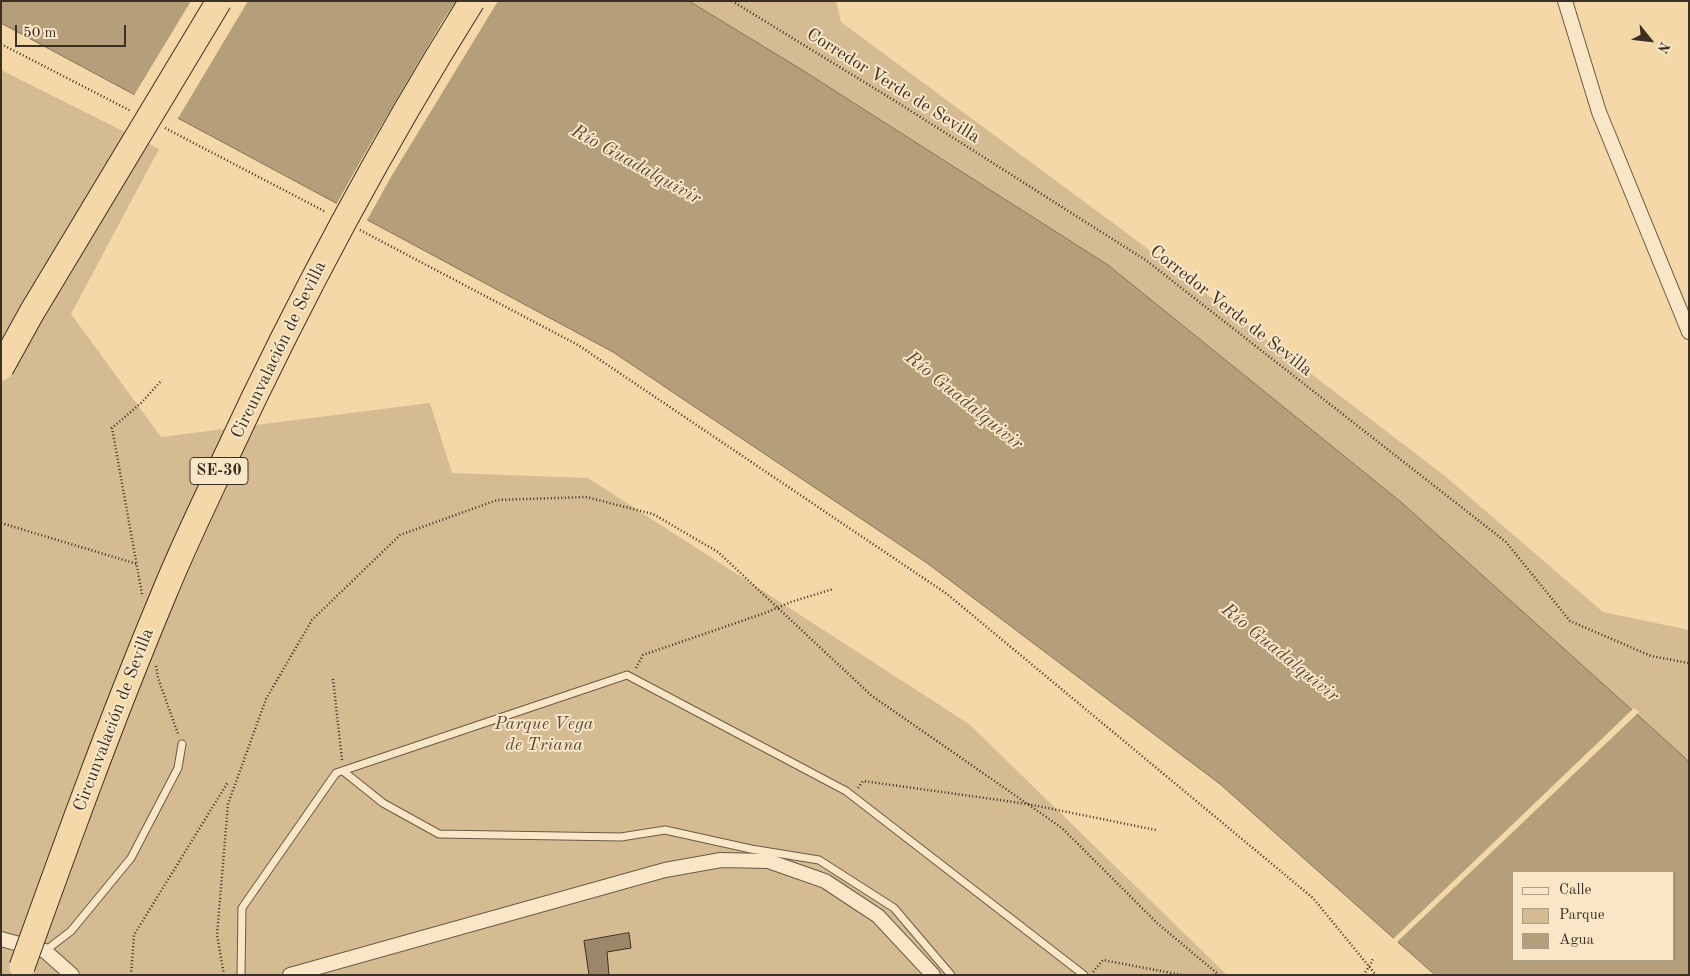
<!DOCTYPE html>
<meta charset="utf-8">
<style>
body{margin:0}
#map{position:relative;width:1690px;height:976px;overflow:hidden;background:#f4d8a8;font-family:"Old Standard TT",serif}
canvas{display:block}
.frame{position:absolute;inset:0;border:2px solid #3c3025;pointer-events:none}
.legend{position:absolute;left:1512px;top:871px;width:162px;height:90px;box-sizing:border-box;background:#f8e6c6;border:1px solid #ad9d86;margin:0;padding:6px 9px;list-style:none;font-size:15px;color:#3c3025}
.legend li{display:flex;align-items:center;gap:10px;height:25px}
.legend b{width:25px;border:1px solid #ad9d86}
.north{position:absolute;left:1625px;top:15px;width:50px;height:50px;-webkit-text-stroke:4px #f8e6c6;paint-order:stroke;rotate:119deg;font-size:14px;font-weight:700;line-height:20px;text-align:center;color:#3c3025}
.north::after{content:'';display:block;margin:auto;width:18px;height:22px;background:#3c3025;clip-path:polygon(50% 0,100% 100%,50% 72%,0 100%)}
.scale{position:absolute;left:15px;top:25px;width:111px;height:22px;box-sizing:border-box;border:2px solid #3c3025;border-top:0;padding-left:6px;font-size:15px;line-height:18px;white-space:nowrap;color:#3c3025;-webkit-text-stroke:4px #f8e6c6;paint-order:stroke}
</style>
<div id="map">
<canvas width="1690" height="976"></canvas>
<div class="frame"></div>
<ul class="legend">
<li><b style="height:6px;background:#f8e6c6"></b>Calle</li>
<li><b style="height:14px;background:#d5bb92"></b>Parque</li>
<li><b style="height:14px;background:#b59f7b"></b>Agua</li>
</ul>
<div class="north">N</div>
<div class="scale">50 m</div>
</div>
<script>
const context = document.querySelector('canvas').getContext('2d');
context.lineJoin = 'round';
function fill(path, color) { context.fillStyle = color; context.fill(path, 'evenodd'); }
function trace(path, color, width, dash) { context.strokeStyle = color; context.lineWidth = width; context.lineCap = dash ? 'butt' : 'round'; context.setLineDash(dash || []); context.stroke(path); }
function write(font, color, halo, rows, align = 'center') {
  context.font = font + ' "Old Standard TT",serif'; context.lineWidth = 4; context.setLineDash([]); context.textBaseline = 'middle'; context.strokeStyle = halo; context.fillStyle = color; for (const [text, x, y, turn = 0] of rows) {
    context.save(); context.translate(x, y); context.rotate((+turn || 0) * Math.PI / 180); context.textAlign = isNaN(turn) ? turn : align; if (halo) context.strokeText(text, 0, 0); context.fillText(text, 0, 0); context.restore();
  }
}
const green = new Path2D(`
 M689,1H836L841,22L1128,234L1445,476L1603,612L1689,630V762L1401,502L1108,265L799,68Z
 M1,70L159,149L71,314L161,437L430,403L452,473L588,478L969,724L1227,975H1Z`);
const water = new Path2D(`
 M1,1H689L799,68L1108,265L1401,502L1682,755L1689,762V975H1435L1220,784L927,563L613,352L1,23ZM1514,872H1674V960H1514Z`);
const pier = new Path2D(`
 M191,1H248L177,120L133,97Z
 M456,1H498L391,177L366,222L336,205L361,160L442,22Z
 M1634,708L1639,712L1396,943L1392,940Z`);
const building = new Path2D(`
 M629,933L631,948L607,952L609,975H589L584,941Z`);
const path = new Path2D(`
 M732,1L900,104L1147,261L1506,542L1570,621L1651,656L1689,663
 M1,44L131,111
 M165,128L326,212
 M360,230L578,345L947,594L1313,898L1376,975
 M1,523L137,564
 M142,594L112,428L141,403L162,380
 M156,666L158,678L178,734
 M636,668L643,655L765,613L791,602L833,589
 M333,679L342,760
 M858,788L863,781L1028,804L1156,830
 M1093,972L1103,960L1182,975
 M131,975L134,935L228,782
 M224,975L217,935L228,804L266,699L312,620L400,535L497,500L586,497L653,514L718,552L872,696L1062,828L1157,923L1219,975
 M1363,975L1369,967L1373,959`);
const lane = new Path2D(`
 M343,771L383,803L439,834L621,837L665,830L751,849L819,860L894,908L951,975
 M45,951L71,931L131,858L178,768L182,744
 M241,975L242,908L336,773L627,675L846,791L1084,975`);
const street = new Path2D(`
 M1565,1L1599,112L1689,332
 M1,939L45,951L72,975
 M290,975L665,870L721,860L768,861L825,881L878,916L933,975`);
const highwayBridge = new Path2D(`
 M1,368L32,312L219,1
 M22,967C67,842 112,718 163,596C182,549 204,504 225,459C298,302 380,148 472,1`);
const shields = [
 [219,471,58]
];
const shieldNames = [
 ["SE-30",219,471]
];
const streetNames = [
 ["Corredor Verde de Sevilla",893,86,32],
 ["Corredor Verde de Sevilla",1231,311,38],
 ["Circunvalación de Sevilla",279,350,-64],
 ["Circunvalación de Sevilla",114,720,-69]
];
const parkNames = [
 ["Parque Vega",544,724],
 ["de Triana",544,745]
];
const waterNames = [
 ["Río Guadalquivir",636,165,29],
 ["Río Guadalquivir",964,401,39],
 ["Río Guadalquivir",1280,653,39]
];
fill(green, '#d5bb92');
fill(water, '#b59f7b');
trace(water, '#857359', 1);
fill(pier, '#f4d8a8');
fill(building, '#9c8769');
trace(building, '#3c3025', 1);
trace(lane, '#6a5a46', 9);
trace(street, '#6a5a46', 16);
trace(path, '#3c3025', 2.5, [1, 2.5]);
trace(lane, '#f8e6c6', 7);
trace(street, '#f8e6c6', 14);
trace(highwayBridge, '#3c3025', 27, []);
trace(highwayBridge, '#f4d8a8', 25);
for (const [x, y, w] of shields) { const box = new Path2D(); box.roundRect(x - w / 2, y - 13.5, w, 27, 4); context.fillStyle = '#f8e6c6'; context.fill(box); trace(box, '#3c3025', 1); }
write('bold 16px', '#3c3025', null, shieldNames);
write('18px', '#3c3025', '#f8e6c6', streetNames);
write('italic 18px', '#5b4c3b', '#f8e6c6', parkNames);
write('italic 19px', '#5a4c3a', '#f8e6c6', waterNames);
</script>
